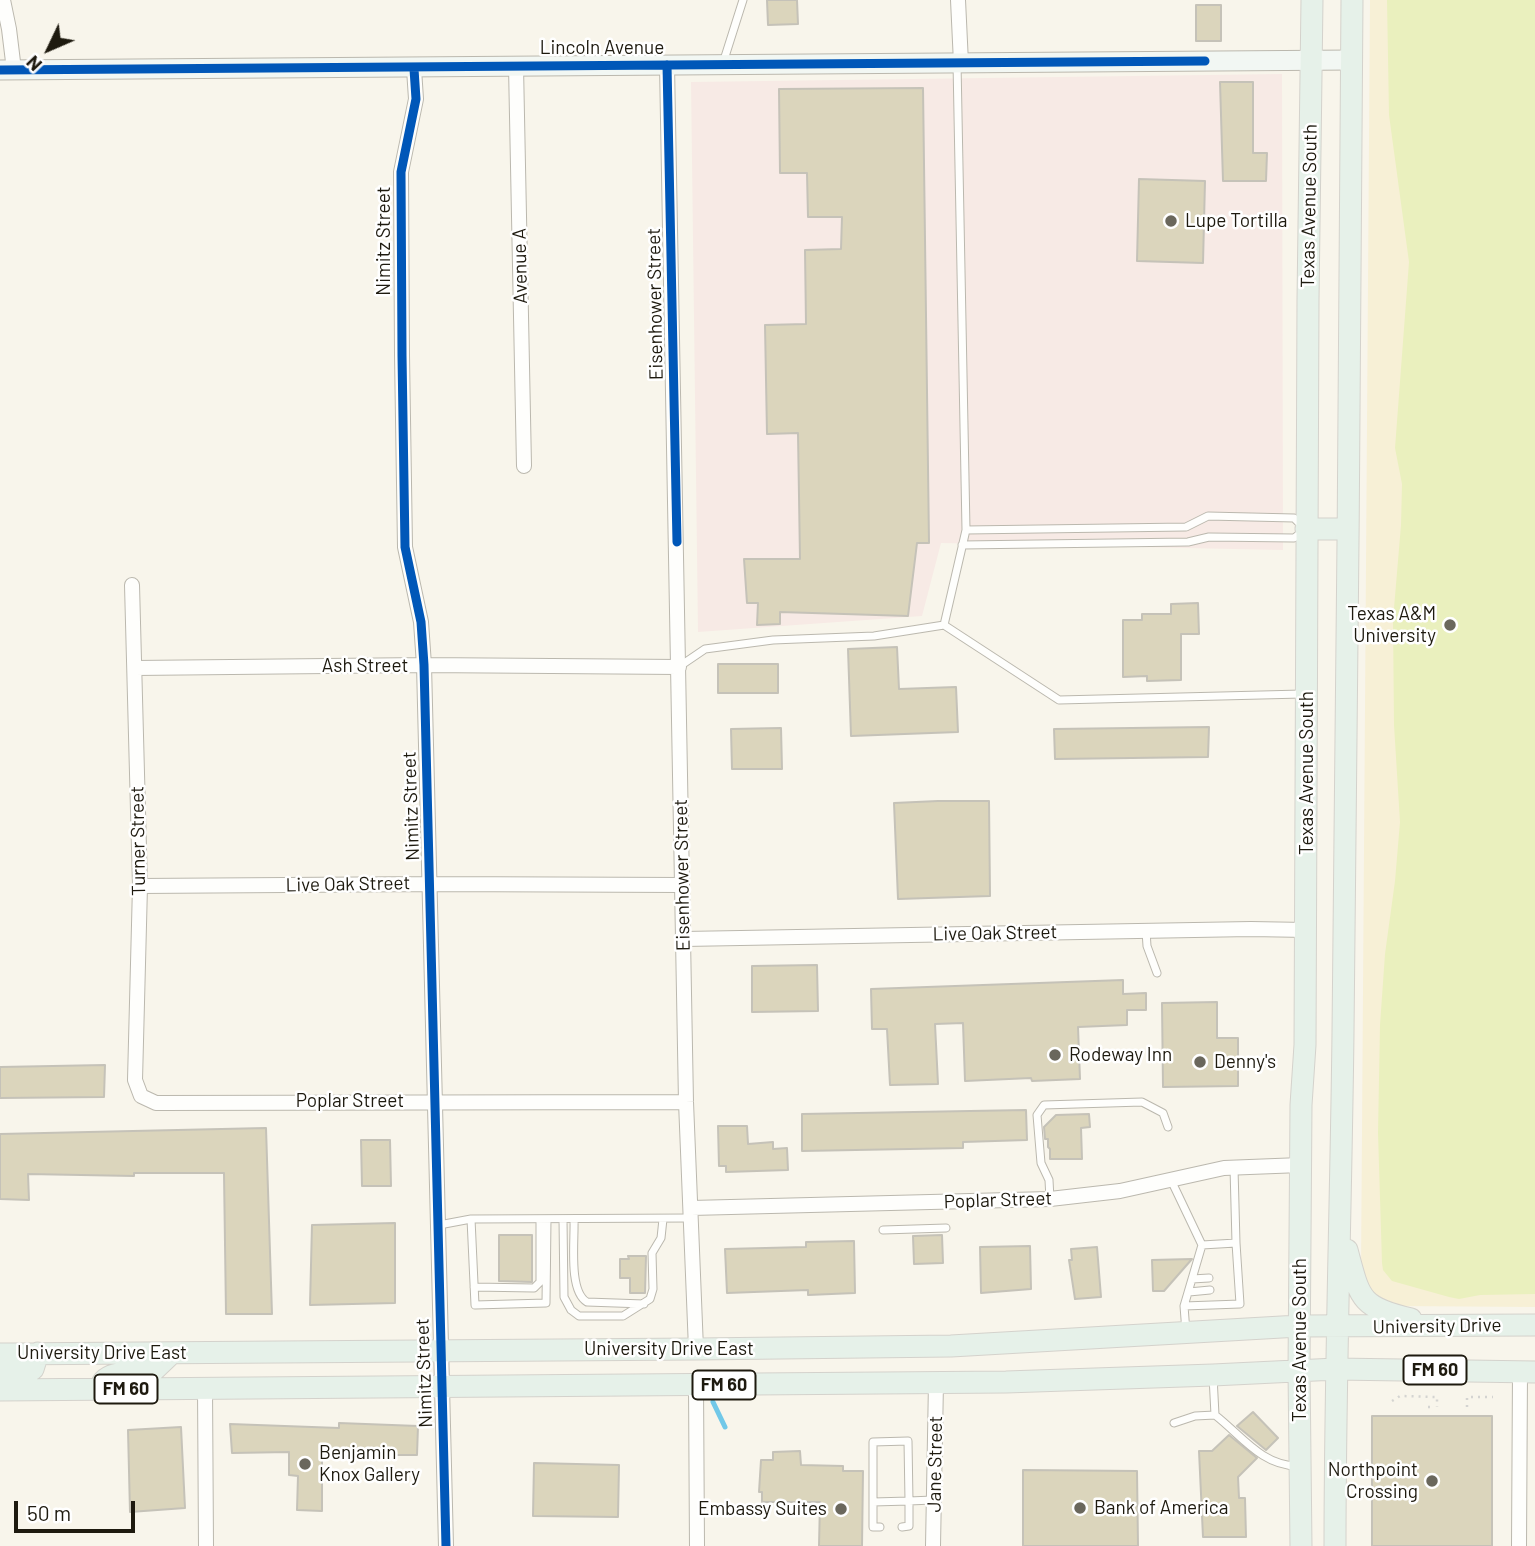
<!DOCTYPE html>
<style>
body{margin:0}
#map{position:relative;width:1535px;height:1546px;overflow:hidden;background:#f8f5eb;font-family:Barlow,sans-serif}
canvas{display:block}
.north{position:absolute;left:14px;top:14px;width:70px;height:70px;-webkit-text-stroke:5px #fff;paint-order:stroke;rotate:226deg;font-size:19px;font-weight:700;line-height:28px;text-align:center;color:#1e1a0f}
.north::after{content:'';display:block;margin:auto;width:24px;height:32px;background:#1e1a0f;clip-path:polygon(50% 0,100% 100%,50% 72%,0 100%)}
.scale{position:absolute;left:14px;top:1501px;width:121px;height:32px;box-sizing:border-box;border:4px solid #1e1a0f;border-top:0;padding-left:9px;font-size:21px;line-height:24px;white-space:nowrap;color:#1e1a0f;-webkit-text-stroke:5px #fff;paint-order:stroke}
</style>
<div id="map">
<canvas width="1535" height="1546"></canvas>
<div class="north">N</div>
<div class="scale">50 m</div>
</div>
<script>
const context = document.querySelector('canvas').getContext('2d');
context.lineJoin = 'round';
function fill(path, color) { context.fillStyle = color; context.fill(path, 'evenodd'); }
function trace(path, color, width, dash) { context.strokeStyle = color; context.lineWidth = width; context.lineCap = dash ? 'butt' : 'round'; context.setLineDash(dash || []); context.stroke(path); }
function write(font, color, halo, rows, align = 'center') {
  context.font = font + ' Barlow,sans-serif'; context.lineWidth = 5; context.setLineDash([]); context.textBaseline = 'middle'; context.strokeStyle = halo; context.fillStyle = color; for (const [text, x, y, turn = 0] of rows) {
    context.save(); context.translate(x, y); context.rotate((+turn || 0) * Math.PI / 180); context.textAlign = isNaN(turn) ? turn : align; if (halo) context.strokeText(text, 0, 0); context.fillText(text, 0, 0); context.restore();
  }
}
const commercial = new Path2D(`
 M1282,74L1283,550L941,543L922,616L698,632L691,82Z`);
const built = new Path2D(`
 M1370,0H1535V1307L1392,1306L1380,1301L1368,1288L1361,1272Z`);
const green = new Path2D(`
 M1387,0H1535V1294L1480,1295L1459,1299L1449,1297L1392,1281L1383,1270L1382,1263L1378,1133L1380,1025L1385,954L1395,881L1400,822L1394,725L1393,620L1401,525L1402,484L1395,448L1409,262L1389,115Z`);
const stream = new Path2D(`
 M713,1402L725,1427`);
const building = new Path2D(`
 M767,0H797L798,24L768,25Z
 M1196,5H1221V41H1196Z
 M1220,82H1253V153H1267L1266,181H1223Z
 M923,88L929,543H917L908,616L780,612V624L757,625L758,603H747L744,559H800L798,433L767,434L765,325L806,324L805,250L841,249L842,217H808L807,173H780L779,89Z
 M1139,179L1205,181L1203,263L1137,261Z
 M1198,603L1199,634H1181V680L1147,681V676L1123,677V620H1142V614H1171V604Z
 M897,647L899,689L956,687L958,732L851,736L848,649Z
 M718,664H778V693H718Z
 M1209,727L1208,757L1055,759L1054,729Z
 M781,728L782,769H732L731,729Z
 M938,801H989L990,896L898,899L894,803Z
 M817,965L818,1011L752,1012V966Z
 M1123,980V994L1146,993V1010H1127V1025L1078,1027L1080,1079L1032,1081L1031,1078L965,1081L963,1023L935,1024L938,1084L890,1085L887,1029H872L871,989Z
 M1217,1002V1038H1238V1086L1163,1087L1162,1003Z
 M105,1065L104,1097L0,1098V1067Z
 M1026,1110L1027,1140L963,1142V1148L802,1151V1114Z
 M1089,1114L1090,1127L1081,1128L1082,1159H1050V1149L1048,1147V1139H1045L1044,1127L1056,1115Z
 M718,1126H747L748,1144L773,1142V1149L787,1148L788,1170L726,1172V1166H719Z
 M266,1128L272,1314H226L224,1173H134V1176L28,1174L29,1200L0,1199V1134Z
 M361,1140H390L391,1186H362Z
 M395,1223V1303L310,1305L312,1225Z
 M499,1235H532V1282L499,1281Z
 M942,1235L943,1263L914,1264L913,1236Z
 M854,1241L855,1293L808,1295V1290L727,1293L725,1249L806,1247V1242Z
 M1030,1246L1031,1289L981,1293L980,1247Z
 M1097,1247L1101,1297L1075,1299L1069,1260H1072L1071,1249Z
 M628,1256H646L645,1293H630V1278H620V1259H629Z
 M1192,1259L1164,1291H1153L1152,1260Z
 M1253,1412L1278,1438L1266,1450L1237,1426Z
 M1372,1416H1492V1546H1372Z
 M339,1423L418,1426L417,1455H322V1511L297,1510L298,1476L289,1475V1452L232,1453L230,1424L339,1428Z
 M181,1427L185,1508L130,1512L128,1430Z
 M1229,1435L1257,1458L1238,1477L1239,1498H1245L1246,1537H1203L1199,1451H1212Z
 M800,1451L801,1465L843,1466V1471H863L862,1546H819L820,1502H762V1492H759L761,1460H773V1452Z
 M534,1463L619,1465L618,1517L533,1516Z
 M1023,1470L1137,1471L1138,1546H1023Z`);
const path = new Path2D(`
 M1392,1401L1400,1396L1437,1397V1407
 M1428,1407H1434
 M1467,1407V1397H1493`);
const lane = new Path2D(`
 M723,63L743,0
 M966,530L1186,527L1208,516L1294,518L1301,525
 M962,545L1188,542L1209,537L1294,538L1302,532
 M944,625L1059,700L1302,694
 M680,666L705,649L773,640L874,636L944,625L966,530L957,63
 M1146,931L1147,946L1157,973
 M1171,1180L1202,1245
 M1050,1199L1049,1180L1041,1163L1037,1115L1044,1105L1142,1102L1163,1113L1168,1127
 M471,1219L475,1305L546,1303L547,1219
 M563,1219L564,1297L571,1310L579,1316H623L650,1299L653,1289L652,1253L661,1238L663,1219
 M574,1219C575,1240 568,1291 587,1302L644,1304
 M439,1225L471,1219L691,1218
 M883,1230L946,1228
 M1192,1279L1209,1278
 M474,1287L534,1288L540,1282V1220
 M1189,1292L1210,1290
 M1184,1306L1240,1304L1236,1243
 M1186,1332L1184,1306L1202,1245L1236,1243L1234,1168
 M1213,1376L1215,1415C1242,1436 1261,1465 1297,1466
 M1174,1423L1195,1416L1215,1415
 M873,1502L909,1501L908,1441L873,1442V1527H880
 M902,1527L909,1526V1501L933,1500`);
const street = new Path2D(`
 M3,0L9,29L14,70
 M958,0L961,63
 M667,65L686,1102L696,1349
 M516,66L524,466
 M414,69L416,99L401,172L402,355L405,547L421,622L424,665L446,1546
 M132,585L140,886L135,1080L141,1096L156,1103L686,1102
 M135,668L424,665L679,667
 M140,886L431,884L682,885
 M684,939L1251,929L1306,930
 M691,1208L1050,1199L1120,1191L1224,1168L1301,1165
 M696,1386L697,1546
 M205,1388L206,1546
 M933,1546L936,1382
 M1519,1546L1520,1372`);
const secondary = new Path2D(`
 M0,70L1352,60`);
const primary = new Path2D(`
 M1306,529H1348
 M1347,1250C1360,1298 1359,1307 1411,1319
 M0,1354L696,1349L951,1346L1299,1326L1535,1325
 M0,1374L27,1373L33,1369L38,1353
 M0,1390L1006,1382L1213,1375L1336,1369L1535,1372
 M100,1390C103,1368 134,1374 151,1373L172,1353
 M1301,1546L1299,1370L1301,1105L1305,1045L1308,300L1312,0
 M1335,1546C1335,1375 1341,1204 1343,1033C1347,689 1350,344 1352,0`);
const cycleway = new Path2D(`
 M667,65L677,542
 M414,69L416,99L401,172L402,355L405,547L421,622L424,665L446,1546
 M0,70L1205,61`);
const markers = [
 [1171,221,7,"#6a675c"],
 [1450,625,7,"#6a675c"],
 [1055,1055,7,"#6a675c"],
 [1200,1062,7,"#6a675c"],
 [305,1464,7,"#6a675c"],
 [1432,1481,7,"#6a675c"],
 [1080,1508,7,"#6a675c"],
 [841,1509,7,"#6a675c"]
];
const shields = [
 [1435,1370,63],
 [724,1385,63],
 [126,1389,63]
];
const shieldNames = [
 ["FM 60",1435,1370],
 ["FM 60",724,1385],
 ["FM 60",126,1389]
];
const streetNames = [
 ["Lincoln Avenue",602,48],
 ["Texas Avenue South",1309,206,-89],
 ["Nimitz Street",384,241,-90],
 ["Avenue A",520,266,-91],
 ["Eisenhower Street",655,304,-91],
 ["Ash Street",365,666],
 ["Texas Avenue South",1307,773,-90],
 ["Nimitz Street",411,806,-92],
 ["Turner Street",138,841,-91],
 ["Eisenhower Street",682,875,-91],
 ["Live Oak Street",348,884,-1],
 ["Live Oak Street",995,933,-1],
 ["Poplar Street",350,1101],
 ["Poplar Street",998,1200,-2],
 ["University Drive",1437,1326,-1],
 ["Texas Avenue South",1300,1340,-90],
 ["University Drive East",669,1349],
 ["University Drive East",102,1353],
 ["Nimitz Street",424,1373,-92],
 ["Jane Street",935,1464,-89]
];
const poiNames = [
 ["Lupe Tortilla",1185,221],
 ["Texas A&M",1436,614,"right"],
 ["University",1436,636,"right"],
 ["Rodeway Inn",1069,1055],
 ["Denny's",1214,1062],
 ["Benjamin",319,1453],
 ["Knox Gallery",319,1475],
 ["Northpoint",1418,1470,"right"],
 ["Crossing",1418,1492,"right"],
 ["Bank of America",1094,1508],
 ["Embassy Suites",827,1509,"right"]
];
fill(commercial, '#f7eae5');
fill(built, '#f7f0d6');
fill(green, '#eaf0be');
trace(stream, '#71c8e8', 5);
fill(building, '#dbd5bc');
trace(building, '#c5c2b8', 2);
trace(lane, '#bbb8ae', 9);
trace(street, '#bbb8ae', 16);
trace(secondary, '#bbb8ae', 21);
trace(primary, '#d4d2cc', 23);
trace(path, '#d4d4d1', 2.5, [2, 5]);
trace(lane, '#fefefc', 7);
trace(street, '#fefefc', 14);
trace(secondary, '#f2f7f3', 19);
trace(primary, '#e6f1e9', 21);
trace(cycleway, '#0057b8', 9);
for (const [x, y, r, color] of markers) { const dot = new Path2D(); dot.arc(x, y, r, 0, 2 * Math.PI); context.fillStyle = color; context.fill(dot); trace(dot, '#fff', 2.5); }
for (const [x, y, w] of shields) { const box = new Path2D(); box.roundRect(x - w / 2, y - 14.5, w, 29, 5); context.fillStyle = '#fff'; context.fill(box); trace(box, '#1e1a0f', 2); }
write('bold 18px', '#1e1a0f', null, shieldNames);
write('19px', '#1e1a0f', '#fff', streetNames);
write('19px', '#1e1a0f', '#fff', poiNames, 'left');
</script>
